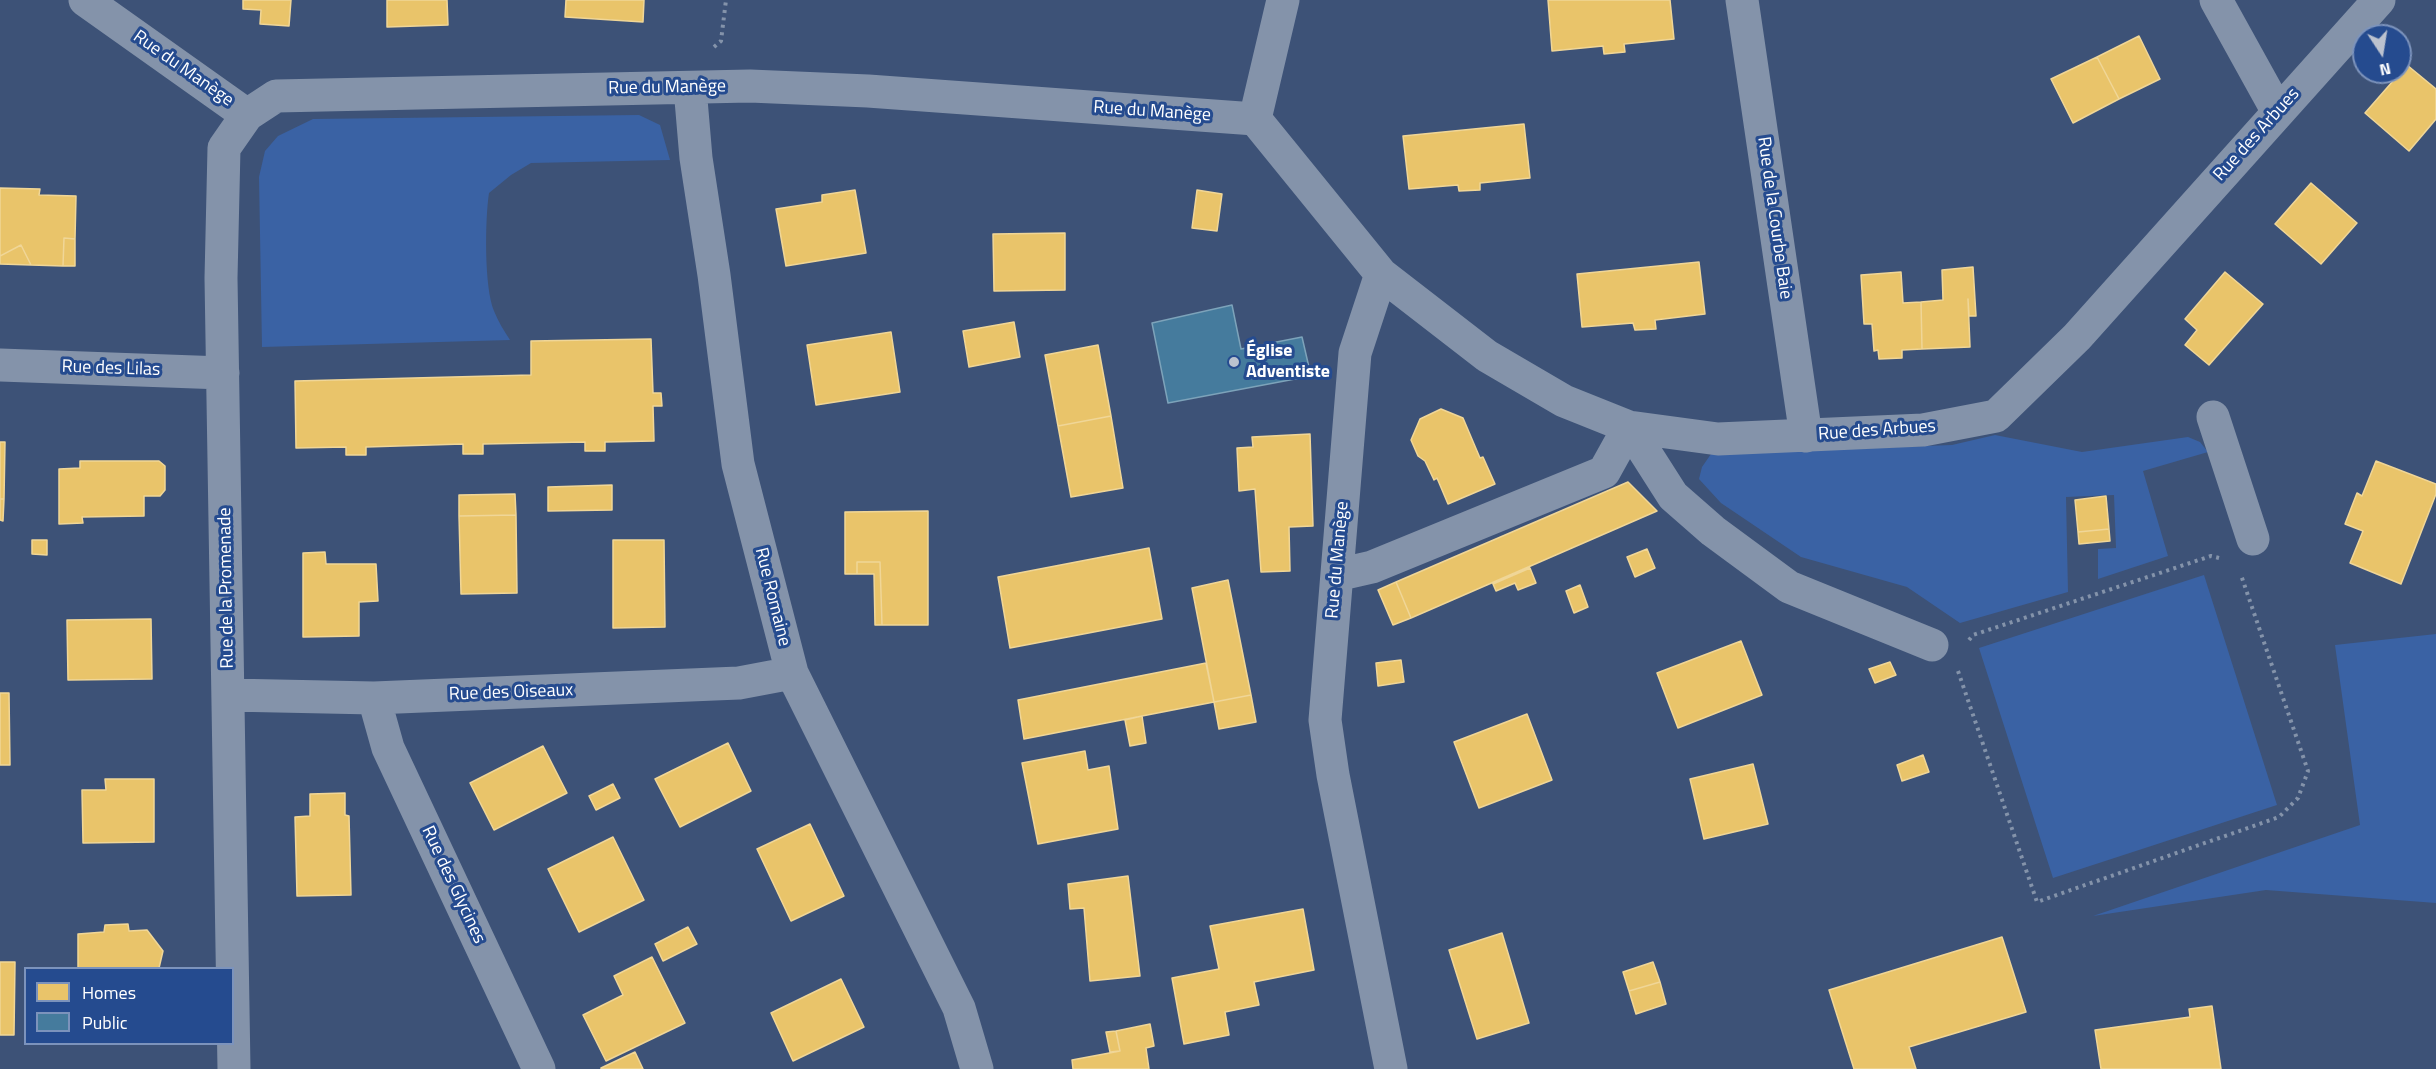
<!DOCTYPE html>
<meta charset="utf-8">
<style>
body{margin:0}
#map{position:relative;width:2436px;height:1069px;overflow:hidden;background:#3d5277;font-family:"Titillium Web",sans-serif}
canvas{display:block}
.legend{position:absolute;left:24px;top:967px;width:210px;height:78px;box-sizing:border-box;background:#254b8f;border:2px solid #7c93bc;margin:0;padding:8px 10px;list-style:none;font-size:18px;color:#fff}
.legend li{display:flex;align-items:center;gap:12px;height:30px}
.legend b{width:30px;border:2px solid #7c93bc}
.north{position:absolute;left:2352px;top:24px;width:60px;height:60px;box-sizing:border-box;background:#254b8f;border:2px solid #7c93bc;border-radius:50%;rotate:168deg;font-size:16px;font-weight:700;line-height:24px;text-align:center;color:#fff}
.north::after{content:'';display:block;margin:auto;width:21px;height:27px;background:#bbc2cf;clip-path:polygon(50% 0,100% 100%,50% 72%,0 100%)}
</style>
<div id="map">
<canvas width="2436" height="1069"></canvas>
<ul class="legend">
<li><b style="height:16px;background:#e9c46a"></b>Homes</li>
<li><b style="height:16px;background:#457b9d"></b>Public</li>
</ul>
<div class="north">N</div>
</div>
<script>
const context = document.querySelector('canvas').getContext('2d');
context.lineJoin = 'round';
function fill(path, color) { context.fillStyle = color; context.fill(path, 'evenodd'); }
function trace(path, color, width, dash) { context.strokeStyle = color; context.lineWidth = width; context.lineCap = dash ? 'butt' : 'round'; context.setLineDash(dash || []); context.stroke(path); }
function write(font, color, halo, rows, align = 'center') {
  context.font = font + ' "Titillium Web",sans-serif'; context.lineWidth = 6; context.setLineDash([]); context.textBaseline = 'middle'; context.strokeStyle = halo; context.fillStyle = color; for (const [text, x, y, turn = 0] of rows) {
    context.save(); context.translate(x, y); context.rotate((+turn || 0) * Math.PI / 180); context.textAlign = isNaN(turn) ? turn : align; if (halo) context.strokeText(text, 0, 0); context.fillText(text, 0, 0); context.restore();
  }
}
const green = new Path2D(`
 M639,115L660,125L670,160L531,163L511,175L489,193C485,219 484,287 494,311C498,321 504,331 510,340L262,347L259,177L265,151L278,136L313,119Z
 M1995,435L2082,452L2188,437L2200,442L2208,452L2143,471L2168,556L2098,579V549L2116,548L2114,495L2066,497L2068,592L1960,623L1907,587L1801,557L1721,503L1699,479L1702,467L1711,454L1952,445Z
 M2204,575L2277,805L2053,878L1979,648Z
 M2436,634V903L2266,890L2093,916L2360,825L2335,645Z`);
const homes = new Path2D(`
 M243,0H291L289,26L260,24L261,10L243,9Z
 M387,0H447L448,25L387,27Z
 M566,0H644L643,22L565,17Z
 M1548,0H1670L1674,39L1624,44L1625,52L1604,54L1603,46L1552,51Z
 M2139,36L2160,79L2119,99L2097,57Z
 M2097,57L2119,99L2073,123L2051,79Z
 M2407,65L2436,89V119L2409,151L2365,113Z
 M1524,124L1530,178L1480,183V190L1459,191L1458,185L1409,189L1403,136Z
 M2311,183L2357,223L2321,264L2275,224Z
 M0,188L40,189L39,195L76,196L75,239L64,238L63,266L31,265L21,245L0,256Z
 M855,190L866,253L786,266L776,209L822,202V195Z
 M1197,190L1222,194L1217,231L1192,228Z
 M1065,233V290L994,291L993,234Z
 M64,238L75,239V266H63Z
 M21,245L31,265L0,264V256Z
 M1699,262L1705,314L1655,320L1656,329L1635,330L1633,323L1582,327L1577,274Z
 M1973,267L1976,316H1969L1968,299L1970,347L1922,349L1921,302L1943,300L1942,270Z
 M1901,272L1903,303L1921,302L1922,349L1902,350V358L1879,359L1878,350L1874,351L1872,324H1864L1861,275Z
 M2225,272L2263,304L2209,365L2185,345L2197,330L2185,319Z
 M1014,322L1020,357L969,367L963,331Z
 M891,332L900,392L816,405L807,345Z
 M651,339L653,393H661L662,406H653L654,441L605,442V451H585V442L483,444V454H463V444L366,447V455H346V447L296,448L295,381L531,375V341Z
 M1098,345L1111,416L1058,426L1045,355Z
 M1441,409L1463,418L1480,458L1483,457L1495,484L1448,504L1437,478L1434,480L1425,461L1418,456L1411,440L1420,419Z
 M1111,416L1123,488L1071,497L1058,426Z
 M1310,434L1313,526L1289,527L1290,571L1261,572L1255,489L1239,491L1237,448L1253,447L1252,437Z
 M0,442H5L4,499H0Z
 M80,461H159L165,466V490L160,496H144V516L82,517L83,523L59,524V469L80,468Z
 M2376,461L2436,484V494L2401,584L2350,563L2363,531L2345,524L2357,493L2362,496Z
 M1628,482L1657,511L1411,618L1396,582Z
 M612,485V510L548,511V487Z
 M515,494L516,515L459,516V495Z
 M2106,496L2109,529L2078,532L2075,500Z
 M0,499H4L3,521L0,520Z
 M928,511V625H882L880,562H857V574H845V512Z
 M516,515L517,593L461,594L459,516Z
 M2109,529L2110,541L2079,544L2078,532Z
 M32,540H47V555L32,554Z
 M613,540H664L665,627L613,628Z
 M1149,548L1162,619L1010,648L998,577Z
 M1647,549L1655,568L1635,577L1627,557Z
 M325,552L326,564H376L378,601L359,602V636L303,637V553Z
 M857,562H880L882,625H875L874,574H857Z
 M1530,568L1536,583L1518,590L1515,583L1496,591L1493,584Z
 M1228,580L1251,695L1214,702L1192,588Z
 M1396,582L1411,618L1393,625L1378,590Z
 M1580,585L1588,607L1574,613L1566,591Z
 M151,619L152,679L68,680L67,620Z
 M1741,641L1762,695L1678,728L1657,673Z
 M1401,660L1404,682L1378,686L1376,663Z
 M1890,662L1896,675L1875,683L1869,669Z
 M1206,663L1214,702L1024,739L1018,700Z
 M0,693H9L10,765H0Z
 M1251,695L1256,722L1219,729L1214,702Z
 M1527,714L1552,780L1479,808L1454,742Z
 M1142,716L1146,743L1130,746L1125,720Z
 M728,743L751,791L680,827L655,779Z
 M543,746L567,793L494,830L470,783Z
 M1085,751L1088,770L1109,766L1118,829L1038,844L1022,763Z
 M1923,755L1929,772L1902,781L1897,765Z
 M1753,764L1768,824L1704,839L1690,779Z
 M105,779H154V842L83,843L82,790H106Z
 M613,784L620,798L596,810L589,796Z
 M345,793V815L349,816L351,895L297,896L295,817L310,816V794Z
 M810,824L844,896L791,921L757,849Z
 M613,837L644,900L579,932L548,869Z
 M1128,876L1140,976L1090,981L1084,908L1070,909L1068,884Z
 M1303,909L1314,970L1254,982L1259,1005L1225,1012L1229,1035L1184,1044L1172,978L1219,969L1210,926Z
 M128,924L129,931L147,930L163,951L159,968H78V934L104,932L105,925Z
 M688,927L697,944L663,961L655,944Z
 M1502,933L1529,1023L1477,1039L1449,950Z
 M2002,937L2026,1012L1909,1047L1916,1069H1854L1829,990Z
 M652,957L685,1023L606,1061L583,1015L623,995L614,976Z
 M0,962H15L14,1035H0Z
 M1653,962L1660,982L1629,991L1623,972Z
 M841,979L864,1027L793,1061L771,1013Z
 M1660,982L1666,1004L1636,1014L1629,991Z
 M2212,1006L2221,1069H2101L2095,1030L2190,1017L2189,1009Z
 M1150,1024L1154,1046L1146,1048L1149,1069H1073L1072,1060L1120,1051L1116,1031Z
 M1116,1031L1120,1051L1110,1052L1106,1032Z
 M635,1052L643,1069H601V1068Z`);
const public = new Path2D(`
 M1232,305L1241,349L1302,337L1311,376L1168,403L1152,323Z`);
const path = new Path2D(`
 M714,47L721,41L726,0
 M1969,640L1973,635L2211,556L2219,558
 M1958,671L2037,902L2279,817L2298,798L2308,771L2241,575`);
const minor = new Path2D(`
 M85,0L247,115
 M1742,0L1806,436
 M2216,0L2278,112
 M690,88L696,158L714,275L738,464L792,673L959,1008L977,1069
 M1255,119L1283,0
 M1381,274L1355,353L1325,720L1333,775L1391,1069
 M0,365L223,373
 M2213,417L2253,539
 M1337,575L1372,567L1604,472L1629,427L1673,496L1713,531L1789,587L1932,645
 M229,695L374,698L739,683L792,673
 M374,698L388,748L539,1069
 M234,1069L221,278L224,148L247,115L276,96L750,86L868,91L1255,119L1381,274L1487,356L1564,401L1629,427L1718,439L1923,430L1996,416L2077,337L2379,0`);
const markers = [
 [1234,362,6,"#bbc2cf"]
];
const streetNames = [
 ["Rue du Manège",183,69,35],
 ["Rue du Manège",667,88,-1],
 ["Rue du Manège",1152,112,4],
 ["Rue des Arbues",2257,135,-48],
 ["Rue de la Courbe Baie",1774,218,82],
 ["Rue des Lilas",111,369,2],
 ["Rue des Arbues",1877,431,-4],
 ["Rue du Manège",1338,560,-85],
 ["Rue de la Promenade",227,588,-91],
 ["Rue Romaine",772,597,76],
 ["Rue des Oiseaux",511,693,-2],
 ["Rue des Glycines",453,885,65]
];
const poiNames = [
 ["Église",1246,352],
 ["Adventiste",1246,373]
];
fill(green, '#3a62a4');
fill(homes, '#e9c46a');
trace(homes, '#f0d697', 1.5);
fill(public, '#457b9d');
trace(public, '#7da3ba', 1.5);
trace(path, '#8493aa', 4, [3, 4.5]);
trace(minor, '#8493aa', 33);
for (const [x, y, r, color] of markers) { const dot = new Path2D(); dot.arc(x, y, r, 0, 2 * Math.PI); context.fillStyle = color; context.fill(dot); trace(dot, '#254b8f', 2); }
write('18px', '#fff', '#254b8f', streetNames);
write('bold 18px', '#fff', '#254b8f', poiNames, 'left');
</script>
